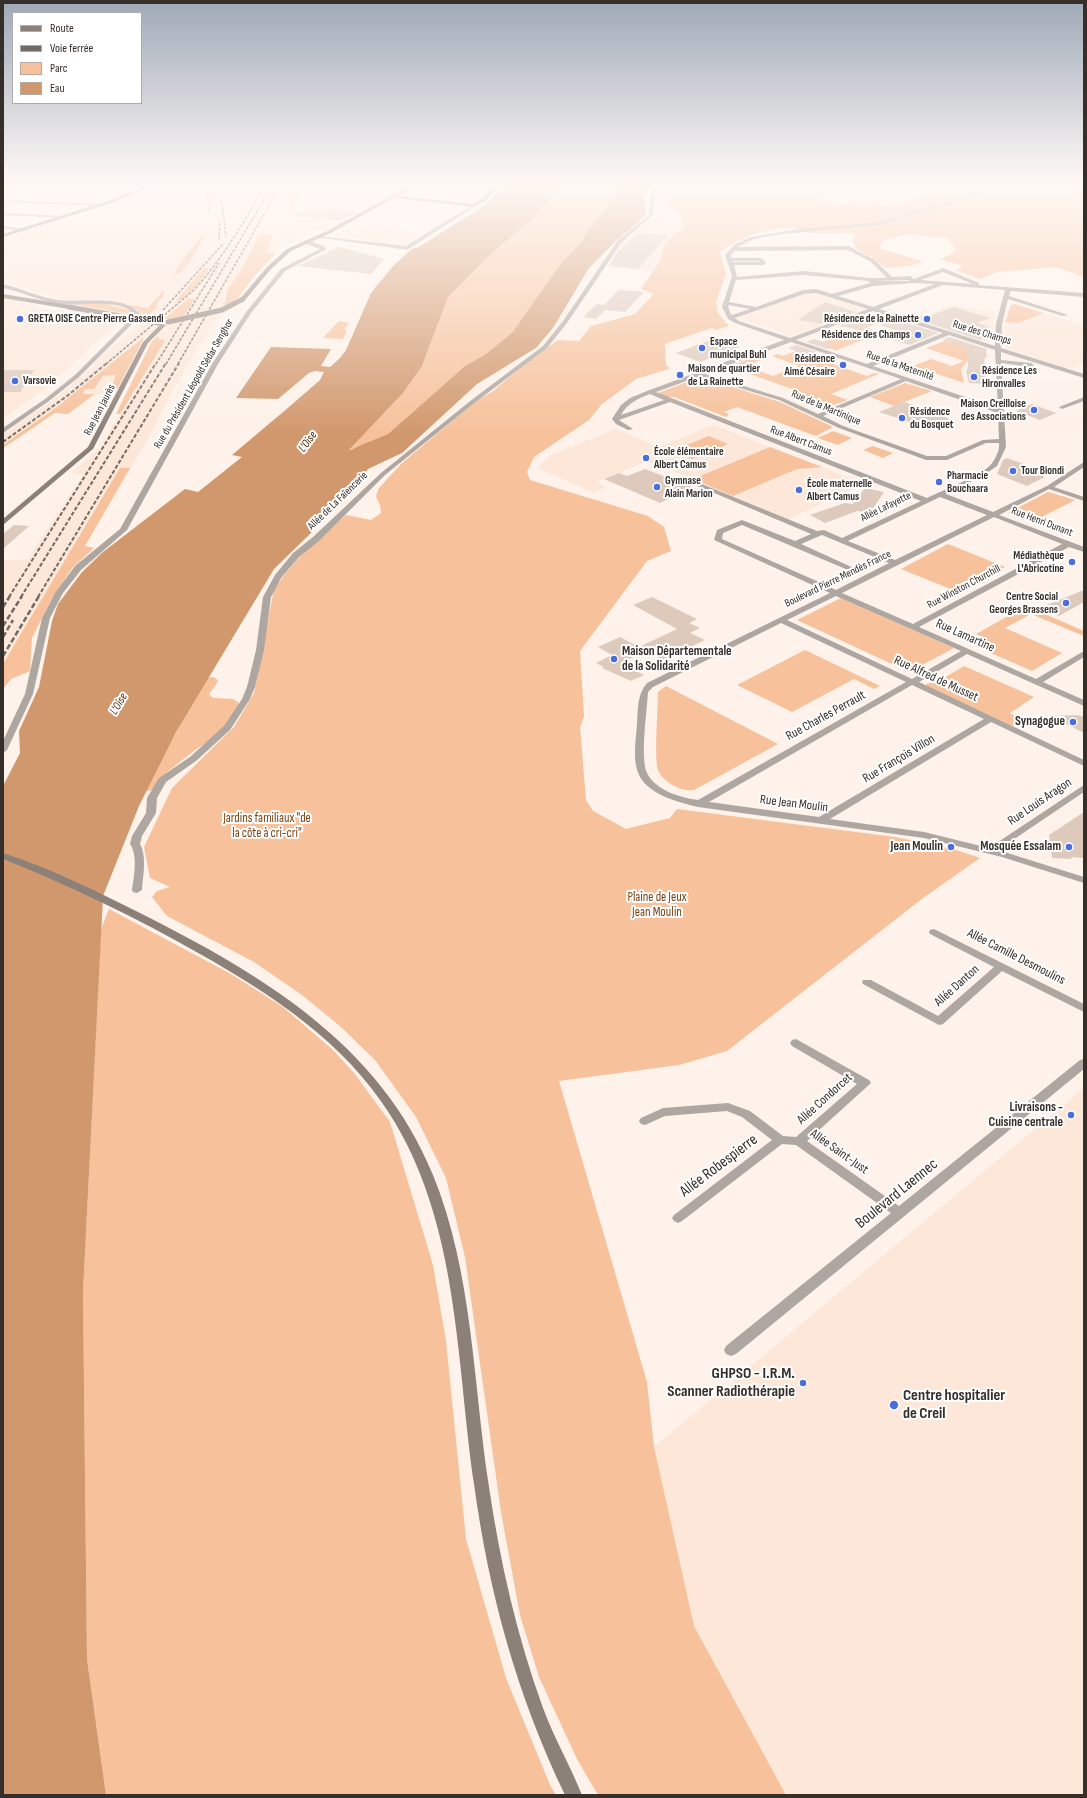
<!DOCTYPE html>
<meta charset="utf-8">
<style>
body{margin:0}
#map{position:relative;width:1087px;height:1798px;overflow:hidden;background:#fef2ea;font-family:"Sofia Sans Condensed",sans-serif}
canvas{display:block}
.frame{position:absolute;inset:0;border:4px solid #352e29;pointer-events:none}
.legend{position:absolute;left:12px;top:12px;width:130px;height:92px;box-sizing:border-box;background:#fff;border:1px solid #aeaba9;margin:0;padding:5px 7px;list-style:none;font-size:12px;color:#352e29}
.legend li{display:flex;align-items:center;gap:8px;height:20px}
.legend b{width:20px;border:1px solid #aeaba9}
</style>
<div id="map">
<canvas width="1087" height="1798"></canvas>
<div class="frame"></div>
<ul class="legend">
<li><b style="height:5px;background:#8c8178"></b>Route</li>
<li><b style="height:5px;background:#726a64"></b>Voie ferrée</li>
<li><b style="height:11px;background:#f6c19b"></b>Parc</li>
<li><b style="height:11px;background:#d1986d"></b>Eau</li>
</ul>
</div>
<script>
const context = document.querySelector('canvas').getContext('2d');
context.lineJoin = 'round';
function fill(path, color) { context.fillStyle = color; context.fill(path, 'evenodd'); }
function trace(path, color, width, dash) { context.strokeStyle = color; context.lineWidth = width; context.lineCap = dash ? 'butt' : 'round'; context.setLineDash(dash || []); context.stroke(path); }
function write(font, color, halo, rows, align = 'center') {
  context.font = font + ' "Sofia Sans Condensed",sans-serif'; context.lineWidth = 4; context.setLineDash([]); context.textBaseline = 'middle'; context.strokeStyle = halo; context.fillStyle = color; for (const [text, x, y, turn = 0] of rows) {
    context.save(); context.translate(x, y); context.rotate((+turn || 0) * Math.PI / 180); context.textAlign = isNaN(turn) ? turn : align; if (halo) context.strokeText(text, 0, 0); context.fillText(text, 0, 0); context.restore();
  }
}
const built = new Path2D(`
 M3,183H149L136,189L109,186L81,195L35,194H15L7,196H3Z
 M160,183H314L303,203L312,204L292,216L343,222L325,231L319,230L314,232L316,233L283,245L224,307L220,314L225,317L217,319L203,340L172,392L150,435L72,568L61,578L3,680V560H27L83,475L71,473L99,449L159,347V336L146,335L128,348L109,394H95L68,414L55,413L3,448V434L47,404L97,364L94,363L142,322L153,309L126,315L46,388L3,418V298L25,302L28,305L36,304L38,308L67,313L88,302L106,303L109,301H65L3,281V238L112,204Z
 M813,183H995L902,214L807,204Z
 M651,219L681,222L685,227L657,272L607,267L624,241Z
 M356,223L425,233L405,246L332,236Z
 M806,293L818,294L863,308V310L795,335L788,336L783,334L786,333L739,319L741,317Z
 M951,305L995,312L993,318L992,341L982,342L947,330L961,325L959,322L931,313Z
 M1043,313L1084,325V362L1072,368H1066L1005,348L1004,340L1005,322L1019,323Z
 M713,425L770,447L693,479L647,461L596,482L606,487L594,493L538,468L551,455L616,429L659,447Z
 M822,467L864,484L788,519L733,496L797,469Z
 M1084,1088V1795H786L694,1626L654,1447Z`);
const green = new Path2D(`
 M566,183H619L617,192L580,243L559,266L514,332L486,354L465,366L388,434C379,438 356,446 352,450H349L403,393L422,366L448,297L492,253L531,220Z
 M662,183H813L810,193L822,195L819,201L840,204L866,201L891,206L944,190L954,183H1084V277L1056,267L997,272L980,279L955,270L961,268V265L939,259L950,255L956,250L948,238L912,235L914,230L912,234L884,239L880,248L924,262L913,265L886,268L871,257L855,248L852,238L856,237L853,233C839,233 824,234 810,233C805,232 800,229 795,228C775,225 735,239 720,252L726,274L716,302L718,313L729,326L716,330L712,328L665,344L666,365L669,367V369L636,379L602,404L589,420L534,457L527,472L530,480L648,516L664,527L671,551L647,561L580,651L584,716L580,728L586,800L593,811L626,829L670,818L677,809L895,837L956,850L980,858L923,898L727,1051L679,1065L559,1081L647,1382L654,1447L694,1626L786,1795H598L577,1759L539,1677L520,1615L501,1512L465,1257L446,1178L416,1117L375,1060L341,1027L302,995L254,962L167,916L152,897L157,891L170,887L150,878L144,847L172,788L234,727L254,693L274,589L288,570L308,548L346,515L371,520L381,513L380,505L376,496L379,488L402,463L475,402L493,391L526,363L558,340L579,341L591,326L635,314L654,294L641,289L661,260L665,243L684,227L681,222L684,221L666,200L672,197L671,196L672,194L659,192Z
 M298,186L305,187L293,208L286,207Z
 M202,235H205C199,245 186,273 175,275C175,267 196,244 202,235Z
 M259,235H273L266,253H276L252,279L238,298L224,307L228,289L243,267Z
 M204,268H210C201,280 189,299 174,303Z
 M164,290L163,297L158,301L156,308L146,318L142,317L137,309L121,304L148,308Z
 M189,298L195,299L182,318L164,319Z
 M91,303L106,304L132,311L128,314L73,304Z
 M1015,304L1043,313L1019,323L1005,322L1011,305Z
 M880,320H888L867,327L871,329L867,331L878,334L837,350L839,351L828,348L834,346L822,342Z
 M339,321L349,323L345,328L346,333L343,339L323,338Z
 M145,336L118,388L111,389L116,375L103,376L94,389H85L83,394H95L68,414L55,413L3,448V445L57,407Z
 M158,336L159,339L165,340L161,347L120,414H116L152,341Z
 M945,341L986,352L987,357H968V360L961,369L964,383L913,366L931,359L952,366L964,361L926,348Z
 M796,351L867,376L874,373L879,374L831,394L848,400L819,410L795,398L806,394L733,368L735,367L731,366L755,356L764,359L746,366L773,376L799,366L772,356L777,354L783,356Z
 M695,379H707L780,402L833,427L816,436L737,407L724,412L729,414L726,417L674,397H665L658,393Z
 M905,383L932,391L894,406L870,397Z
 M833,431L852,438L838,445L818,438Z
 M709,436L728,444L692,459L672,451Z
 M873,446L893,453L883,458L863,450Z
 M770,447L822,467L797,469L733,496L693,479Z
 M120,468H130L85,546L94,548L72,568L51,600L32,638L30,671L11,679L3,689V664Z
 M1048,492L1075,500L1032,522L1008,513Z
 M948,544L1005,567L958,592L901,569Z
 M841,598L954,648L909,672L797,620Z
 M1026,606L1084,631V636L1031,614L1005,628L1062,653L1032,671L973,645L985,638L976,634Z
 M805,650L880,686L874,689L854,679L792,712L737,685Z
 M964,666L1034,697L1010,713L1020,719L1022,724L1016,726L1010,725L927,687L926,684L939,681Z
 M213,677L218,680L216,685L209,694L213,698L233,699L238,702L240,709L222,733L195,750L167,772L152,790L143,792L206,678Z
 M666,686L778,744L694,790C681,792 663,782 658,770C654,757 658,709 658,692Z
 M109,909L231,974L283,1007L333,1050L354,1073L390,1122L433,1265L446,1341L466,1539L506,1678L550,1785L556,1795H106L87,1659L83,1292L101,929Z`);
const water = new Path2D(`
 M506,183H566L531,220L492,253L448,297L422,366L403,393L349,450H352C356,446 379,438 388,434L465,366L486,354L513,332L559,266L580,243L617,192L619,183H651L644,197L646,213L643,218L618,239L589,268L553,328L536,348L477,384L402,453L368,469L350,495L274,569L176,732L139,806L103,896L83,1292L87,1659L106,1795H3V786L20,753L19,731L39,687L52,621L58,604L82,572L103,552L185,489L198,492L242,457L232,455L289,407L320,380L324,372L315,371L309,373L278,399L236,398L271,347L331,349L321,366L330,367L340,358L346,350L371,293L394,265L413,248H417L484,206Z`);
const building = new Path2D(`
 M309,206L359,212L341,221L292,216Z
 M638,233L668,235L638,269L610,266L616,254Z
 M339,247L359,252L384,259L371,274L298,266Z
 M619,290L644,292L625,312L605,310L596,319L583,317L597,304L604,305Z
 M825,302L852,311L856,312L824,324L798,320Z
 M954,307L990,318L977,323L990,327L978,331L991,335L980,340L904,315L912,313L926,317Z
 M866,315L880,320L856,329L838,326Z
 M894,319L939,333L909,345L893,340L909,334L880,325Z
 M949,337L987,349L984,361L985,384L969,383L966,372L968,367L966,346L964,347L942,340Z
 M715,338L740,347L700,362L676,353Z
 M814,339L835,346L827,349L806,342Z
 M796,345L817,352L809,356L788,348Z
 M3,370H34L20,392H3Z
 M904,402L944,416L949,419L928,428L879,412Z
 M1032,404L1056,413L1040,420L1016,411Z
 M1007,458L1026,465L1020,468L1045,477L1027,486L997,474L1003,460Z
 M645,469L692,487V488L660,503L604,479L619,473L627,476Z
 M865,488L884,492L870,513L857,511L825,523L810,515L845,503L853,504Z
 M14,525L29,526L3,549V534Z
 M1084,590V602L1059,616L1039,608Z
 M652,597L697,619L689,623L700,628L690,633L705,640L663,660L646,651L620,663L644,675L631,681L602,668L604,667L596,663L612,655L598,647L620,637L639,647L677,629L633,605Z
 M1077,715L1084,717V733L1051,716Z
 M1084,812V858L1071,857L1072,859L1052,858L1049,835Z`);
const street = new Path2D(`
 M568,183H573L568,188L566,187Z
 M656,183H660L655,194L653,215L622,242L567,323L547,348L473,404L385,475L319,541L299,557L281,578L271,597L264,650L255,687L250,699L230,730L196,761L166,782L157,798L156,813L142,836L140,844C147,856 143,876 142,890L137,893L133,892L132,890C134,876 138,856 130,844L132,836L146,813L147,798L159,778L190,757L224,726L242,699L247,687L256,650L263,597L275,575L293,553L313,537L381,473L469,402L543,346L563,321L618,240L649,215L651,194Z
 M1000,183H1006L972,197L883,224L774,235L754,239L737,247L849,246L875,260L892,277L910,276L914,279L943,268L979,283V285L1084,293V297L1011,291L1009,296L1068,315L1063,316L1008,299L1002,324L1001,348L1084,374V378L1001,352V360L1031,363L1034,365L1031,367L1001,363L1006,447L997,466L984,475L946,494L993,512L1047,486L1084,462V467L1054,487L1084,497V501L1049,489L999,515L1084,547V552L1069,547L919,627L1036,679L1084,651V657L1043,682L1084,700V706L967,654L919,682L1084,760V766L991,722L830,819L924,832L989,848L1084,785V792L998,850L1084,877V883L1002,857L924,838L698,807C678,802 644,794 637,770C633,756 636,738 637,724C638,708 637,695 647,683L830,593L714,540L717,530L742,520L795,541L811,534L693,484V482H697L817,531L824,530L842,538L921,501L670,402L619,420L633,429L628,430L616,424L612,419L621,405L630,398L647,391L784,340L735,323L728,319L722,307L732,276L725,255L735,244L751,237L799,229L883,222L969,196ZM848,250L871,262L887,278H870L804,271L737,277L734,265H763L766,263L762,258H731V255L735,251ZM732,261H760V262H733ZM943,272L973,284L921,280ZM804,275L868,281L870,283L832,294L816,289L803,290L756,307L729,302L736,280ZM909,280V281H874ZM915,283L935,284L873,307L838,296L873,286ZM943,285L1005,290L996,324L995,346L879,309ZM816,293L868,309L790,338L739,321L735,318L804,294ZM728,305L750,309L732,315L730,313ZM873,311L943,333L867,364L796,340ZM949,335L995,350L998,408L873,366ZM791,342L901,379L818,414L783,398L705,374ZM700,376L779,400L839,428L926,460H947L986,443H999C1000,449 996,458 992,463C985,474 941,491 927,498L656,392ZM906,381L998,413L999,439L983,440L946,456H927L843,426L823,416ZM650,394L664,400L621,415C628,403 637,399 650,394ZM940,497L987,515L895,560L848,541ZM994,517L1062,544L913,624L842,593ZM742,525L848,570L821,583L722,539L723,533ZM822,535L889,563L836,590L827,586L858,570L801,544ZM836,596L961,651L912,679L787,620ZM781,623L906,682L698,800C681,798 655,790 647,773C640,757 647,711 648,692L653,687ZM912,685L984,719L819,817L709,802Z
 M3,200L102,204L104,205L102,206L3,202Z
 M472,205L476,206L407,250L316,237L318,236L406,246Z
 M3,213L64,216L66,217L64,218L3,215Z
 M3,226L25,229L27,230L25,231L3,228Z
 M305,240L322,245L327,249L285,271L251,313L218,364L127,530L81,570L63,593L50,618L33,694L7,750L3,753V741L25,694L42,618L55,593L75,566L120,529L212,364L247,311L281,269L320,249L303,243Z
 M3,284C20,288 36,296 53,299C78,305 123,292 141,315L79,377L49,401L3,433V428L45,399L75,375L135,315C121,297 80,307 60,304C40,301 22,292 3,288Z
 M1084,397V401L1062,409L1059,407Z
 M934,929L1084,1004V1012L1002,971L943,1024L939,1025L863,984L862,982L863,980H871L938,1016L994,967L930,934L929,932L930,930Z
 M796,1039L869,1080L871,1083L807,1141L899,1206L1080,1060L1084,1059V1069L736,1354L731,1356L726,1354L724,1350L726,1346L891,1213L796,1145L782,1144L682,1221L678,1223L674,1221L672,1218L674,1215L772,1140L742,1117L727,1111L665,1116L645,1125L641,1124L639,1121L641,1118L663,1108L728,1103L750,1111L783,1136L796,1137L857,1084L792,1046L790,1043L792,1040Z`);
const secondary = new Path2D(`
 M149,183H156L115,202L3,237V234L111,200Z
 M414,183H420L398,196L473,204L483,198L497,183H502L487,200L474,207L394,198L331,233L291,251L271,269L245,300L240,299L267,267L287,249L327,231Z
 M3,294L69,305L72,307L69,309L3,298Z
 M161,324L166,325L148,343L93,449L3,525V519L88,447L143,342Z
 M3,853C50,868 96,891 140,913C261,974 380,1044 433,1175C473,1273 473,1383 489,1487C500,1562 517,1636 543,1708C554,1738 570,1765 582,1795H565C517,1695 489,1594 474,1484C456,1359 459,1222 389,1113C344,1042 271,994 200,954C137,918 71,886 3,859Z`);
const railFar2 = new Path2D(`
 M206,183L222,203L226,237
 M204,188L211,198L209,211
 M234,191L239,183
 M219,240L220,221
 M163,310L224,243
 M106,364L194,290C223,258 245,221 266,183
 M156,364L219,263
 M166,364L274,183
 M178,364L282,183`);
const railFar1 = new Path2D(`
 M3,442L67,396L107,363
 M9,597L156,363
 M21,597L166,363
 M38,597L179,363`);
const rail = new Path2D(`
 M3,607L10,596
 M3,626L22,596
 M3,637L13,620
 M3,656L39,596`);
const secondaryBridge = new Path2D(`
 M69,307L159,323
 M168,322L222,310L243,299`);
const markers = [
 [20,319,4,"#4a6ee1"],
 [927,319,4,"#4a6ee1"],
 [918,335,4,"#4a6ee1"],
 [702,348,4,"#4a6ee1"],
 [843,365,4,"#4a6ee1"],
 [680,375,4,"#4a6ee1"],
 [974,377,4,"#4a6ee1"],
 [15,381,4,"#4a6ee1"],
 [1034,410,4,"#4a6ee1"],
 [902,418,4,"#4a6ee1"],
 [646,458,4,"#4a6ee1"],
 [1013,471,4,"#4a6ee1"],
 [939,482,4,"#4a6ee1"],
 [657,487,4,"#4a6ee1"],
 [799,490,4,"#4a6ee1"],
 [1072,562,4,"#4a6ee1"],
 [1066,603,4,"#4a6ee1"],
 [614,659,4,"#4a6ee1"],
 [1073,722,4,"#4a6ee1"],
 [951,847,4,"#4a6ee1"],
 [1069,847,4,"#4a6ee1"],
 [1071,1115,4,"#4a6ee1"],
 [803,1383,4,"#4a6ee1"],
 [894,1405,5,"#4a6ee1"]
];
const farPoinames = [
 ["GRETA OISE Centre Pierre Gassendi",28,319],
 ["Résidence de la Rainette",919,319,"right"],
 ["Résidence des Champs",910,335,"right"],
 ["Espace",710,342],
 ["municipal Buhl",710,355],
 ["Résidence",835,359,"right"],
 ["Aimé Césaire",835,372,"right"],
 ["Maison de quartier",688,369],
 ["de La Rainette",688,382],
 ["Résidence Les",982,371],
 ["Hironvalles",982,384],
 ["Varsovie",23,381],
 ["Maison Creilloise",1026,404,"right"],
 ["des Associations",1026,417,"right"],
 ["Résidence",910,412],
 ["du Bosquet",910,425],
 ["École élémentaire",654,452],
 ["Albert Camus",654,465],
 ["Tour Biondi",1021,471],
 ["Pharmacie",947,476],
 ["Bouchaara",947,489],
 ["Gymnase",665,481],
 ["Alain Marion",665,494],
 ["École maternelle",807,484],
 ["Albert Camus",807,497],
 ["Médiathèque",1064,556,"right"],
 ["L'Abricotine",1064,569,"right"],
 ["Centre Social",1058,597,"right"],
 ["Georges Brassens",1058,610,"right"]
];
const farStreetnames = [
 ["Rue des Champs",982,333,17],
 ["Rue de la Maternité",900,366,19],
 ["Rue du Président Léopold Sédar Senghor",194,384,-60],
 ["Rue de la Martinique",826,408,23],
 ["Rue Jean Jaurès",100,410,-63],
 ["Rue Albert Camus",801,441,21],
 ["Allée de La Faïencerie",338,501,-44],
 ["Allée Lafayette",886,507,-26],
 ["Rue Henri Dunant",1042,522,21],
 ["Boulevard Pierre Mendès France",838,579,-26],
 ["Rue Winston Churchill",964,587,-28]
];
const farWaternames = [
 ["L'Oise",308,442,-53],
 ["L'Oise",119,704,-59]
];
const streetNames = [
 ["Rue Lamartine",965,636,24],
 ["Rue Alfred de Musset",936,679,25],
 ["Rue Charles Perrault",826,716,-29],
 ["Rue François Villon",899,759,-31],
 ["Rue Louis Aragon",1040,802,-34],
 ["Rue Jean Moulin",794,804,7],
 ["Allée Camille Desmoulins",1016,957,27],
 ["Allée Danton",957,986,-42],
 ["Allée Condorcet",825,1099,-42],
 ["Allée Saint-Just",839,1152,35]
];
const poiNames = [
 ["Maison Départementale",622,652,"left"],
 ["de la Solidarité",622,667,"left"],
 ["Synagogue",1065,722],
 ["Jean Moulin",943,847],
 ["Mosquée Essalam",1061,847],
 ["Livraisons -",1063,1108],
 ["Cuisine centrale",1063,1123]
];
const parkNames = [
 ["Jardins familiaux \"de",267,819],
 ["la côte à cri-cri\"",267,834],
 ["Plaine de Jeux",657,898],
 ["Jean Moulin",657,913]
];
const nearStreetnames = [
 ["Allée Robespierre",719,1166,-37],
 ["Boulevard Laennec",897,1194,-39]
];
const nearPoinames = [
 ["GHPSO - I.R.M.",795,1374],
 ["Scanner Radiothérapie",795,1392],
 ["Centre hospitalier",903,1396,"left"],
 ["de Creil",903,1414,"left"]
];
fill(built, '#fce7d8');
fill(green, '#f6c19b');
fill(water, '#d1986d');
fill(building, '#ddcabd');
fill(street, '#aea6a1');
fill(secondary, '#8c8178');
trace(railFar2, '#726a64', 1.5, [3, 1.5]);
trace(railFar1, '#726a64', 2, [4, 2]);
trace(rail, '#726a64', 2.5, [5.5, 2.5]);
trace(secondaryBridge, '#8c8178', 5);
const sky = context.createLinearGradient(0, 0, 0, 435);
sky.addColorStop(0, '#9fa9b7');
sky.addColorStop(0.42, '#fff9f6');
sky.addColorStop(1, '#fff9f600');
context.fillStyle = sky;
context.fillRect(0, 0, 1087, 435);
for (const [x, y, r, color] of markers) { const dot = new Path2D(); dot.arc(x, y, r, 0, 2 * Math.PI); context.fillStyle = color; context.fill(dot); trace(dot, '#fff', 1.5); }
write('bold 11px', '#352e29', '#fff', farPoinames, 'left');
write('11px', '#352e29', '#fff', farStreetnames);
write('italic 12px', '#542d0c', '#fff', farWaternames);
write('13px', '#352e29', '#fff', streetNames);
write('bold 13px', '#352e29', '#fff', poiNames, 'right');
write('13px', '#794312', '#fff', parkNames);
write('16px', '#352e29', '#fff', nearStreetnames);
write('bold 16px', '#352e29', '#fff', nearPoinames, 'right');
</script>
